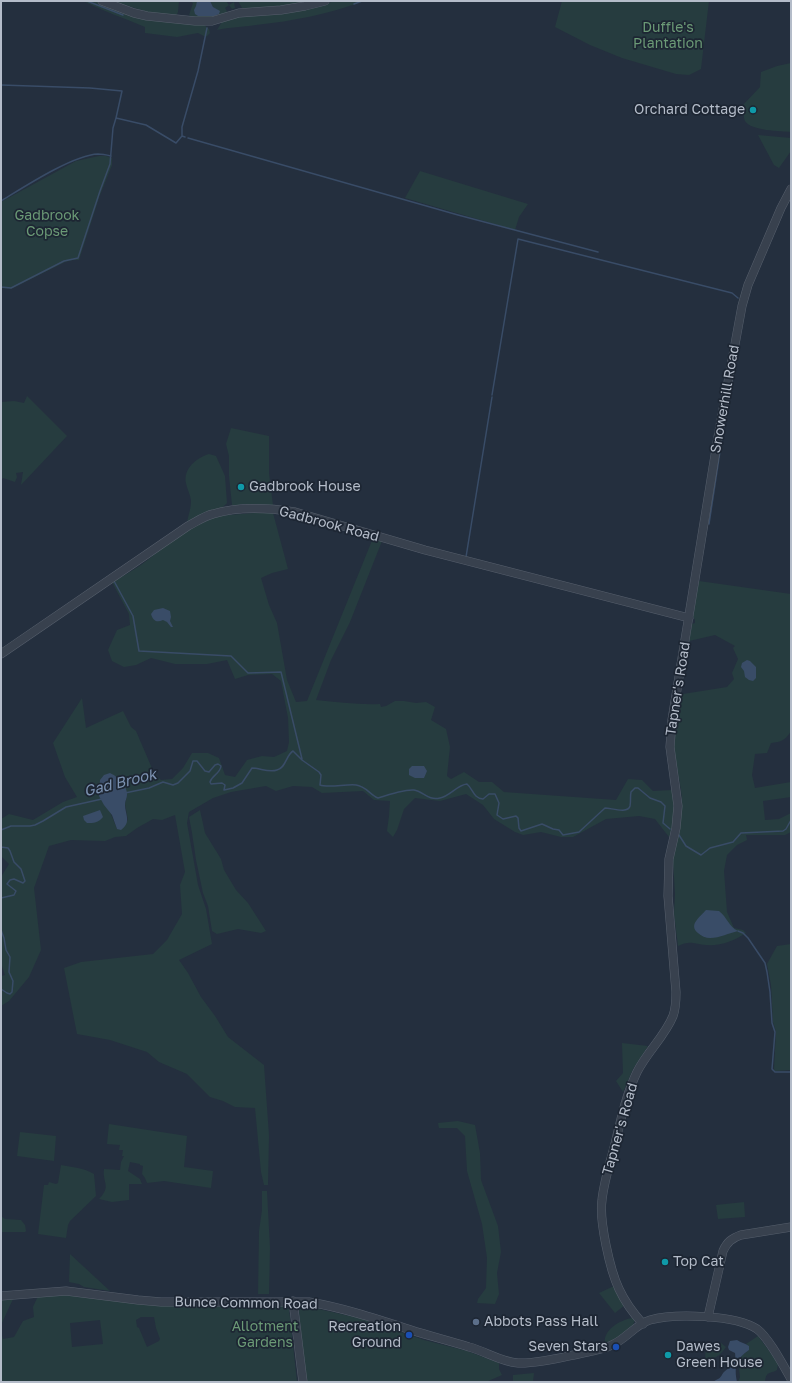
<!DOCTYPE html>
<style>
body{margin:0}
#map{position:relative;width:792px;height:1383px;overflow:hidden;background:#242f3e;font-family:"Golos Text",sans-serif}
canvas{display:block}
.frame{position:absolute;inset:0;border:2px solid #b4bcc9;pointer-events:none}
</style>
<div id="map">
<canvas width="792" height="1383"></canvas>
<div class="frame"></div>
</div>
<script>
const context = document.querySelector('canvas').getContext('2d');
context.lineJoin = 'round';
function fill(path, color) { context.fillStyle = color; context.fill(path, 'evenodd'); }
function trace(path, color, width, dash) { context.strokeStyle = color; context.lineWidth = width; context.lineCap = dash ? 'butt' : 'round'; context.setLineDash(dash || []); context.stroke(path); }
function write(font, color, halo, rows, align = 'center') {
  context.font = font + ' "Golos Text",sans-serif'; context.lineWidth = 3.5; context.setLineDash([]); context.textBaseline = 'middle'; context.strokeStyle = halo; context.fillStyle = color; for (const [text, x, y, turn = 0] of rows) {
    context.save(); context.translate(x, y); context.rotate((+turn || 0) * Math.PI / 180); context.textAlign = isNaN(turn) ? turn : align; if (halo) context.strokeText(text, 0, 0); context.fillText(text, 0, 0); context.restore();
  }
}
const green = new Path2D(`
 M83,1H96L134,16L203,24L209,29L210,33L206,37L198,33L177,37L145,33V27C124,18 103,11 83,1Z
 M112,1H179L178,12L176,16L151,13Z
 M190,1H197L198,16H214L219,14C216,9 212,7 210,1H226L229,5L234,2L235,8L232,9L229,5L225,8L227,11L226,15L213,19H193L189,15L193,3Z
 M238,1L286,2L317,1L309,3L252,9L242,8Z
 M335,1H364C329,14 293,21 256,25C242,27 230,27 217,30L223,20L251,14L311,8Z
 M562,1H709L701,69L689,75L676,74L622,58L590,45L555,27Z
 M791,63V132C781,131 751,131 745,121C743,117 744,110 743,105L760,87L761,72L777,66Z
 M758,135L791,138V151L779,168L774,165Z
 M99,156H106L112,158V165L100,195L79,260H73L65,262L11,289L1,288V202L76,161Z
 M420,171L528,204L519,217L515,230L405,198Z
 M27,396L67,436L21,485L23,472L16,473L17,477L15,482L3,478L1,481V402L14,401L24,403Z
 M231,428L269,436V473L273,505L247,506L245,504H241L239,506H234L232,505L229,476V456L226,444Z
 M209,454L216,456L225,476L227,503L220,510L187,523C188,516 191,509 191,501C191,496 187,489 186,483C183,469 196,458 209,454Z
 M254,513H273L288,569L272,573L261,578L269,605L277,623L287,680L296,702L307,701L373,538L382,541L350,622L331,660L316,700C338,702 359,705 380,704L381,707L386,706L395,701H404L416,703L426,702L435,707L431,720L446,729L450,747L447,776L451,779L464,772L479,782H492L504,792L616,800L628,779L642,780L653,791L672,790L675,818L669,837L655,819L639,816L606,819L573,837H561L541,832L523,835L515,832L494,819L483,805L466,794L440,801L415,798L404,809L397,830L393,837L387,831L389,816L390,801L374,800L363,791L322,793L312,787L293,786L276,791L266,786L231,792L213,798L189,812L187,823L198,885L206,909L212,944L179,960L188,973L201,997L215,1016L228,1037L264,1065L269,1135L268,1185H264L261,1172L255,1108L235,1107L223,1101L210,1097L187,1074L159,1062L147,1052L110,1040L77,1034L64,968L81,962L153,954L167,940L182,914L180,885L185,872L175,815L162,820L153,819L137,828L126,836L115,837L105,841L71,840L49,846L34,888L41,950L29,977L9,1001L1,1006V976L5,975L1,963V877L9,864L1,856V819L9,814L33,820L63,802L77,797L65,777L53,743L82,698L86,728L123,711L131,727L136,731L154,773L161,780L172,779L183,768L192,753H208L219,758L225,775L235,777L247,760L262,756L274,757L287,751L289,742L288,718L281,681L272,674L248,675L235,679L227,660L207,664H175L151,658L136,665L124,667L112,661L108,650L117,630L130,625L129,614L112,582C126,575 153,559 161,547L197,523L216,516ZM100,780L127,794L125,804L128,820L117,829L100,787Z
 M699,581L791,594V731C786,740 781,742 771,743L767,753L755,754L752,775L755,788L791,782V797L763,801L765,820L779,819L791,813V832L785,835H746L747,840L737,845L727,855L724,871L727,912L734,928L743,930L746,933C734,941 721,946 706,945C694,944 690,940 678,946L674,914L675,894L673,860L680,823L682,798L680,784L673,745L675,743V737L674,735L678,702L681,699V693L683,694L727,687L734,679L732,673L738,659L733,648L735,646L715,635L689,641L692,624L695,623V620L693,616Z
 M200,810L205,833L221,859L224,870L236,890L248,903L266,931L261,933L238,929L217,934L212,931L208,906L203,893L196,860L192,833L189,817Z
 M791,944V1070L775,1071L774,1069L776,1032L773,1022L771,985L767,964L777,946Z
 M622,1043L648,1046L633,1069L623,1092L616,1081L623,1073Z
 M458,1121L475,1125L480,1153L481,1180L498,1226L501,1252L497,1273L499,1294L495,1304L477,1303L478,1299L486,1288L487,1258L482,1224L467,1171L465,1136L457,1128H439L438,1123Z
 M109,1124L187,1136L184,1167L213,1171L211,1188L164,1181L147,1183L145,1178L142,1174L143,1166L140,1165V1164L130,1162L128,1171L140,1179L142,1184H129V1200L112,1202L99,1199C112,1186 102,1183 104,1169L120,1170L121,1162L124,1156H122L123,1150H119L120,1145L107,1144Z
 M20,1132L56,1136L54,1161L17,1156Z
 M61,1165C72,1167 84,1168 94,1174L96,1196L70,1221L68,1225L66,1238L38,1234L44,1185H48L49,1182L56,1184L58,1183Z
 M262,1191H267L270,1248L269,1294H258L259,1231L262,1210Z
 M744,1202L745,1217L718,1219L716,1205Z
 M1,1216L5,1219L21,1220L25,1225L26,1231L25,1232H1Z
 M70,1254L110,1291L84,1287L79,1284L69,1282Z
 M614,1286L625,1305L615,1313L599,1293Z
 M56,1293L179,1307L285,1306L289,1309L297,1382H1V1331L3,1339L14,1337L23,1321L34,1317L33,1307L38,1296ZM141,1317H154L156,1328L160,1339L159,1341L147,1347L139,1328L137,1327L136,1320ZM100,1320L103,1344L72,1347L70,1323Z
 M13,1299L1,1325V1300Z
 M304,1306L332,1312L362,1319L424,1340L467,1351L499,1363V1369L502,1375L486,1382H306L299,1311L301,1307Z
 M632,1318L635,1319L633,1325L615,1339L605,1343C603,1330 620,1320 632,1318Z
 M758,1336L778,1363L777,1370C770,1374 766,1371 765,1382H738L740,1377L739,1369L743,1361L741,1356L749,1350V1346L746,1344Z
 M721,1343L726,1347C721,1354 717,1358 708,1360L705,1358L706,1347Z
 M534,1373L533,1382H513V1375Z`);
const water = new Path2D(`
 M197,1H210L213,7L220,11L219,14L214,16H198L195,14L194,10L196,6Z
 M163,608L170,611L171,617L170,621L173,627H171L167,622L163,620C157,623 153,621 151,614L154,610Z
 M747,660L750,661L756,667V678L753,681L749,680L745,677L744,671L741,667L742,663Z
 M412,766H424L427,771L424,778H415L409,775V769Z
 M110,773C117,776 128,786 127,795C127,798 125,801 125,804C125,815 132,822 121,830L117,829L112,815L104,805L99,796L100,780L104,775Z
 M100,810L103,817C98,823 94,823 87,823L84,820L83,816Z
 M706,910L719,911C727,917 729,927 738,931C729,933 720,938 710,938C706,938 701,936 698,933C688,925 700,917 706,910Z
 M737,1340C741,1343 745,1343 749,1346V1350C736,1359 734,1366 737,1382H713C714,1381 716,1380 718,1379C721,1378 722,1374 724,1372C730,1367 737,1362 735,1353L729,1350L728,1347L730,1341Z`);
const stream = new Path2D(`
 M87,1L123,15
 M354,4L362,1
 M1,85L90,88L122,91L116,118L146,125L176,143L182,136L185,137
 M182,136V127L198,71L207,28
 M188,138L458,215L598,252
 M1,201C24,187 73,155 98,154C102,154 107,155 111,156
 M1,287L11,288L64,261L78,258L100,191L110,164L113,128L116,118
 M492,395L518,239L732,293L738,298
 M709,524L724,425
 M466,557L492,397
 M114,581L133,616L139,651L231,656L248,673L281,672L302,759
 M125,793L149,788L163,782L173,785L178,783L190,771L193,761H197L205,771L209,772L215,765L218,764L221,766C220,774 212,775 210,782L211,784L222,783L225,785L224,790L233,788L242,783L252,768C260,768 269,773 277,770C286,768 286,755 293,751L302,760L319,772L321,775L320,785C328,788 346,784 356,785C366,786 370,795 378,798C387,795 405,789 414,790C423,791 428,801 440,798C450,796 457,785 467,784C473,789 473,798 483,799L489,794H495L499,803L497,815L503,819L516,816L518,818L519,828L521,831L542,824L553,829L559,830L563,835L579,832L605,808C611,808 628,814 630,806C631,801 630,797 631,792L635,788H638L650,798L661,802L665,806L663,823L670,829
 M1,830L11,826H30L35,825L43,821L66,807L102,799
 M679,835L686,846L701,855L710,848L733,842L741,833L783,831L786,829L791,820
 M1,847L8,848L10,851L14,862L21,869L25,881L23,883L14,879L10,880L7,884L16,891L14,895L1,898
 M1,930L4,938L6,950L10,957L9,972L13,981L12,992L10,994L7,993L1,989
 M738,931L743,933L748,938L765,963L767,972L770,992L772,1023L775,1032L772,1069L775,1072H791`);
const minor = new Path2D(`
 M102,1L134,13L147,16L195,21H212L239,13L281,10L305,6L325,1
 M1,654L188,526C196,522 204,516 213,514C239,506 269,508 295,512L425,550L689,618
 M1,1296L66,1291L138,1300L161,1302H309C344,1308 377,1319 411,1330C430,1336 450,1341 469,1347C485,1351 501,1362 518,1363C538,1364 563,1357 583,1353C593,1351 604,1349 612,1345C626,1339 636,1324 650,1320C675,1313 736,1315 757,1329C769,1338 783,1365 791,1379
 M293,1301L303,1382
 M708,1317L723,1251C727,1242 732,1238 741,1235L791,1227
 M643,1324C633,1313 625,1302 619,1289C610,1270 599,1221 602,1200C604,1181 610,1163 615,1144C621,1119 626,1095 637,1072C647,1052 665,1036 673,1016C676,1008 676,1000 676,992L668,896L669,859L676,828L678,806L670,747L672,720L718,437L742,306L748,285L781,208L791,189`);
const markers = [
 [753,110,4,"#0f9aa8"],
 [241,487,4,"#0f9aa8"],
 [665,1262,4,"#0f9aa8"],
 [476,1322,4,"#5c6f8a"],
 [409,1335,4,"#1a4fb4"],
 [616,1347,4,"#1a4fb4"],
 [668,1355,4,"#0f9aa8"]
];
const parkNames = [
 ["Duffle's",668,28],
 ["Plantation",668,44],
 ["Gadbrook",47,216],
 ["Copse",47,232],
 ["Allotment",265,1327],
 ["Gardens",265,1343]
];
const poiNames = [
 ["Orchard Cottage",745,110,"right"],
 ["Gadbrook House",249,487],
 ["Top Cat",673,1262],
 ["Abbots Pass Hall",484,1322],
 ["Recreation",401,1327,"right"],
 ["Ground",401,1343,"right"],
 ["Seven Stars",608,1347,"right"],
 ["Dawes",676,1347],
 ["Green House",676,1363]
];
const streetNames = [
 ["Snowerhill Road",725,399,-80],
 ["Gadbrook Road",329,524,15],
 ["Tapner's Road",678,689,-81],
 ["Tapner's Road",620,1129,-74],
 ["Bunce Common Road",246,1303,1]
];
const waterNames = [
 ["Gad Brook",120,783,-14]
];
fill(green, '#263c3f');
fill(water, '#394c67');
trace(stream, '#394c67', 1.5);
trace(minor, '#565f6c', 9);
trace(minor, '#38414e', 8);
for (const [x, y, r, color] of markers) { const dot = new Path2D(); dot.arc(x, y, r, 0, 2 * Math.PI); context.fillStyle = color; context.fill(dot); trace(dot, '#1d2633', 1.5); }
write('14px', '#6b9a76', '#1d2633', parkNames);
write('14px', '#b4bcc9', '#1d2633', poiNames, 'left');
write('14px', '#b4bcc9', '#1d2633', streetNames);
write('italic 15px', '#7c92b1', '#1d2633', waterNames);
</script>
